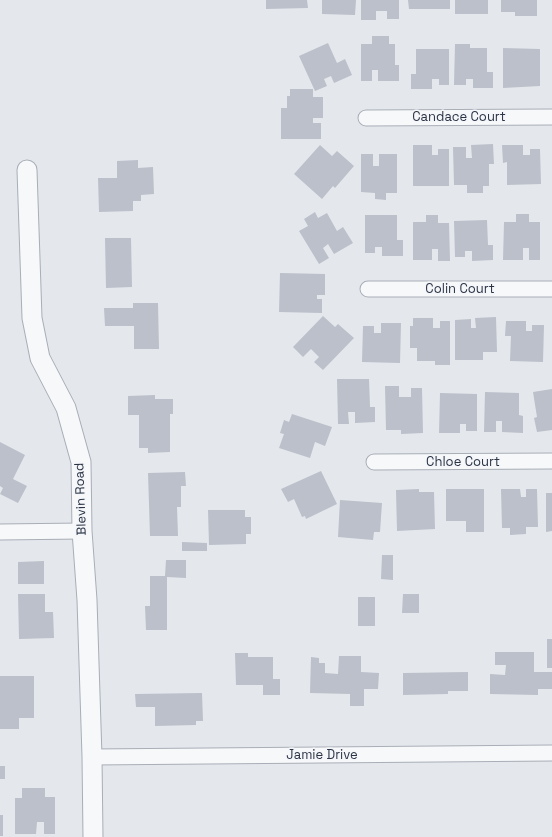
<!DOCTYPE html>
<style>
body{margin:0}
canvas{display:block;background:#e4e7ec}
</style>
<canvas width="552" height="837"></canvas>
<script>
const context = document.querySelector('canvas').getContext('2d');
context.lineJoin = 'round';
function fill(path, color) { context.fillStyle = color; context.fill(path, 'evenodd'); }
function trace(path, color, width, dash) { context.strokeStyle = color; context.lineWidth = width; context.lineCap = dash ? 'butt' : 'round'; context.setLineDash(dash || []); context.stroke(path); }
function write(font, color, halo, rows, align = 'center') {
  context.font = font + ' "Space Grotesk",sans-serif'; context.lineWidth = 3; context.setLineDash([]); context.textBaseline = 'middle'; context.strokeStyle = halo; context.fillStyle = color; for (const [text, x, y, turn = 0] of rows) {
    context.save(); context.translate(x, y); context.rotate((+turn || 0) * Math.PI / 180); context.textAlign = isNaN(turn) ? turn : align; if (halo) context.strokeText(text, 0, 0); context.fillText(text, 0, 0); context.restore();
  }
}
const building = new Path2D(`
 M266,0H307L308,8L266,9Z
 M322,0H356L355,15L322,14Z
 M361,0H399V19H387V11H376V20H361Z
 M408,0H450V9H409Z
 M455,0H488V14H455Z
 M501,0H537V16H515V12H501Z
 M372,36H389V44H395V65H399V81H378V70H372V81H361V44H372Z
 M328,43L337,63L345,59L352,75L334,83L331,76L324,79L327,86L315,91L299,56Z
 M455,44H470V48H487V72H493V88H473V79H466V85H454Z
 M503,48L540,49V86L503,88Z
 M416,49H449V85H439V79H432V89H411V74H416Z
 M290,89H313V97H323V118H313V123H321V139H281V108H287V96H290Z
 M493,144L494,164H489V186H483V193H467V185H454L453,147H466V158H472L471,145Z
 M320,145L332,156L337,151L354,166L335,188L333,186L322,199L294,174Z
 M413,145H432V155H438V149H449V186H413Z
 M502,145H523V155H530V149H540L541,184L507,185V162L503,163Z
 M361,154H373V166H379V154H397V193H386V200L375,199V193L361,192Z
 M138,160V168L153,167L154,194L141,195V201H133V211L99,212L98,178H117V161Z
 M315,212L318,218L327,213L337,231L343,227L353,243L334,254L328,244L323,248L329,258L319,264L299,231L308,226L304,219Z
 M516,214H529V222H540V260H529V248H523V260H503L504,222H516Z
 M365,215H397V240H403V256H382V247H375V253H365Z
 M426,215H438V223H449L450,261H438V249H432V260H413V222H426Z
 M487,220L488,245H493V260L472,261V251H465V257H455L454,221Z
 M105,238H131L132,287L106,288Z
 M280,273L325,274V295H317V299H322V313L279,312Z
 M133,303H158L159,349H134V326H105L104,308H133Z
 M323,316L335,327L338,324L354,338L323,370L314,362L319,357L311,349L303,357L293,347Z
 M496,317L497,352H483V360H455V320L471,319V328H476L475,318Z
 M413,318H433V328H440V321H450V365H435V361H417V348H410V326H413Z
 M506,321H526V331H532V325H544L543,362L510,361L511,336H505Z
 M381,323H401L400,363L362,362L363,326H374V333H381Z
 M337,379H369L370,407H375V422L355,423V412H348L349,424H338Z
 M385,386H399V397H411V388H422L423,433L401,434V430H386Z
 M552,389V430L537,432L534,418L537,417L533,392Z
 M485,392L519,393V415L523,416V433L502,432V421H496V432H484Z
 M440,393L477,394V431H466V424H460V433H439Z
 M155,395V399H173V414H170V452L148,453V448H139V415H128V396Z
 M292,414L332,427L325,446L315,442L310,458L279,448L284,434L280,433L284,420L289,422Z
 M0,442L25,455L13,479L27,486L18,503L0,494L3,488L0,486Z
 M321,471L337,504L306,519L305,516L302,517L294,499L288,502L281,489Z
 M185,472L186,486H181V507H177L178,536H150L148,473Z
 M419,489V492H434L435,529L397,531L396,490Z
 M446,489H484V532H466V521H446Z
 M501,489H520L521,497H526V489H537L538,527H526V534L510,535V528H502Z
 M546,493H552V531L546,532Z
 M340,500L382,503L380,532H374L373,540L338,537Z
 M208,510H245V517H251V534H246V544L209,545Z
 M182,542L207,543V551H182Z
 M382,555H393V580L381,579Z
 M166,560H186V578L167,577V576V630H146L145,606H150V576H165Z
 M44,561V584H18V562Z
 M18,594H45V612H53L54,638L19,639Z
 M403,594H419V613H402Z
 M358,597H375V626H358Z
 M547,639H552V668H547Z
 M495,652H534V672H552V689H538V695L490,694V674L505,675L506,665H495Z
 M235,653H248V657H273V679H280V695H263V685H236Z
 M339,656H361V672L379,673L378,689H364V706H350V694L310,693L311,657L319,658V663H325V673L338,674Z
 M468,672V691H448V694L403,695V673Z
 M0,676H34V718H19V729H0Z
 M202,693L203,721H196V725L155,726V707H136L135,694Z
 M0,766H5V779H0Z
 M22,788H45V797H55V834H44V822H37L36,834H15V798H22Z
 M0,815H3V836H0Z`);
const minor = new Path2D(`
 M366,118L552,117
 M368,289H552
 M374,462L552,461
 M0,532L82,531
 M92,757L552,753`);
const tertiary = new Path2D(`
 M27,170L32,318L40,358L66,408L81,462L82,531L87,600L92,757L93,837`);
const streetNames = [
 ["Candace Court",459,117],
 ["Colin Court",460,289],
 ["Chloe Court",463,462],
 ["Blevin Road",81,499,-92],
 ["Jamie Drive",322,755]
];
fill(building, '#bbc0ca');
trace(minor, '#a9aeb7', 17);
trace(tertiary, '#a9aeb7', 21);
trace(minor, '#f7f8fa', 15);
trace(tertiary, '#f7f8fa', 19);
write('13px', '#2b3445', '#f4f6f9', streetNames);
</script>
